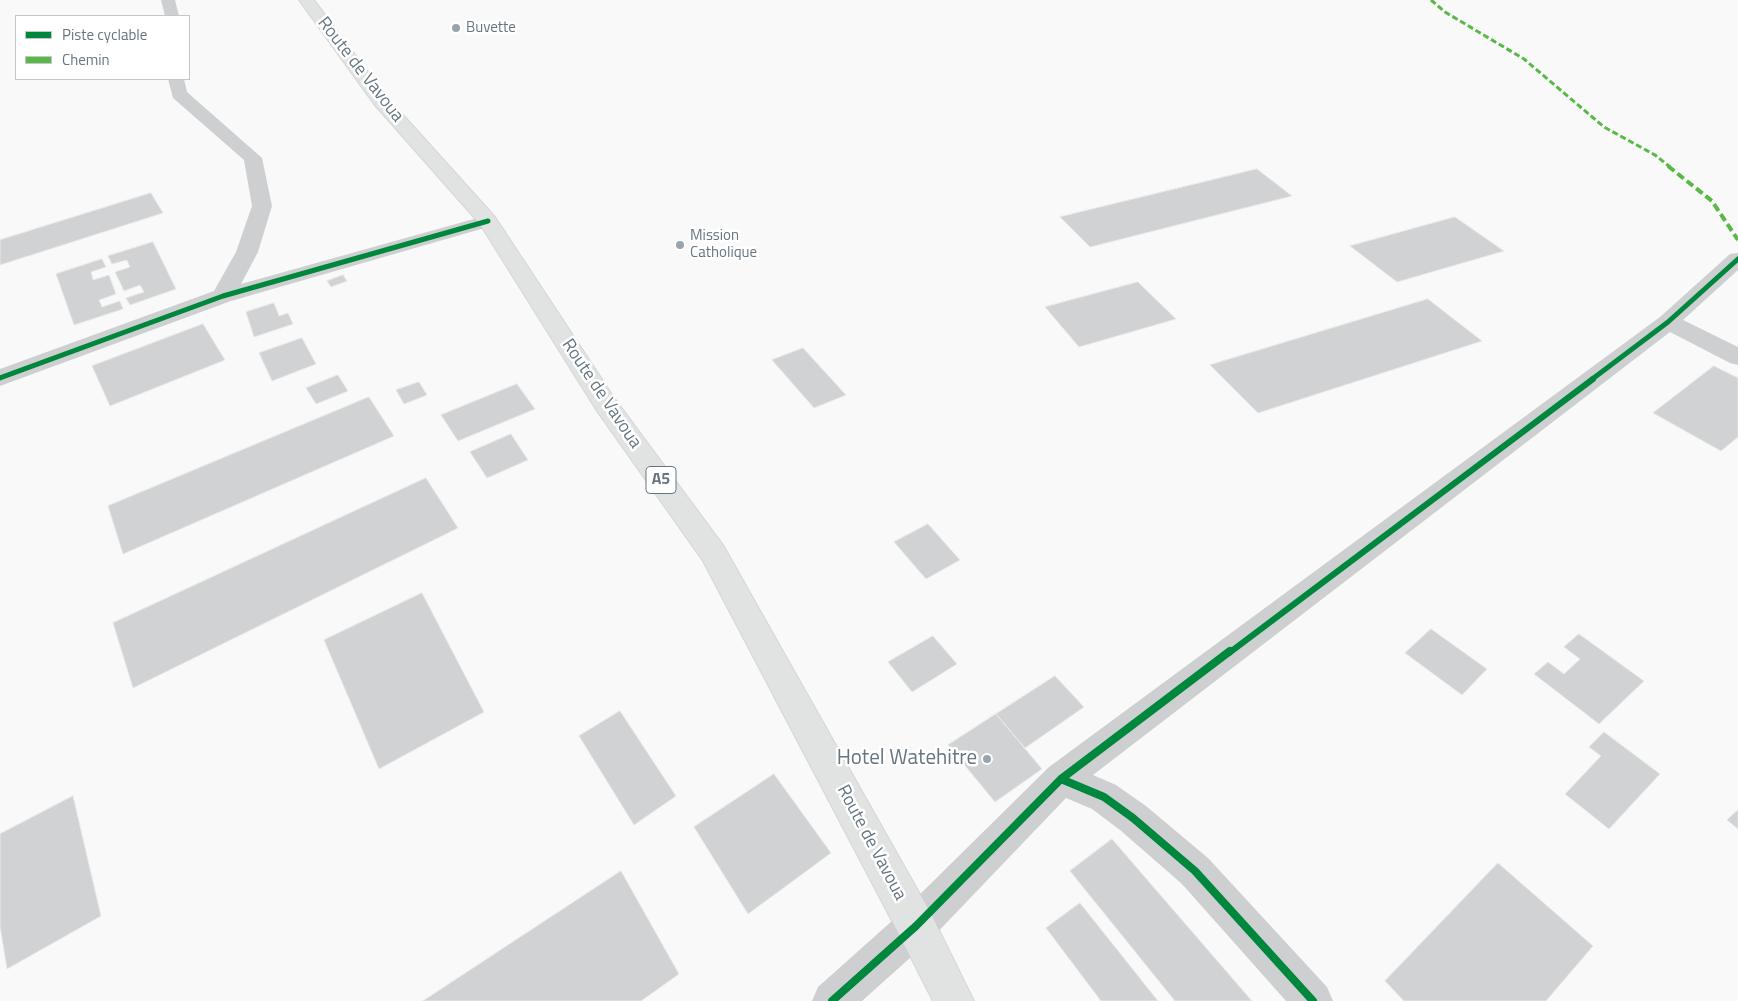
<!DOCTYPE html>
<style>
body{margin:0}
#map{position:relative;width:1738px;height:1001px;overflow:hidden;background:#f9f9f9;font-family:"Titillium Web",sans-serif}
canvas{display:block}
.legend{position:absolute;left:15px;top:15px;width:175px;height:65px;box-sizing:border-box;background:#fff;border:1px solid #c1c8cd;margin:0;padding:6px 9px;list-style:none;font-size:15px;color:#657683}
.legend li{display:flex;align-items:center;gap:10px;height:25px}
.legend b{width:25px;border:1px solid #c1c8cd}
</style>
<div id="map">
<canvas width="1738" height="1001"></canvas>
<ul class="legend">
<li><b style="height:6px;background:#00873e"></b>Piste cyclable</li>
<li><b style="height:6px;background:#58b947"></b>Chemin</li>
</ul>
</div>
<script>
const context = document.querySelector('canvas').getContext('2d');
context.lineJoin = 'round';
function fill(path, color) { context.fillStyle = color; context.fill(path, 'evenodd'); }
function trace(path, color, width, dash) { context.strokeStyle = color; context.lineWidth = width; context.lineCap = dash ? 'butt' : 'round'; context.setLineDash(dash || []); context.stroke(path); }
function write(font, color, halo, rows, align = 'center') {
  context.font = font + ' "Titillium Web",sans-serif'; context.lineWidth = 5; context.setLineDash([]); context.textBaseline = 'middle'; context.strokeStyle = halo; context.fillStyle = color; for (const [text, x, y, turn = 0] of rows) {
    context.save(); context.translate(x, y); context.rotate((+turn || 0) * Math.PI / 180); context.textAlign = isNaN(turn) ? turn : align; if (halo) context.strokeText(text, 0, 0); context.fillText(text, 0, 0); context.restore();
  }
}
const building = new Path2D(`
 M1257,169L1292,196L1090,247L1060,217Z
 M151,193L163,213L0,265V240Z
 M1455,217L1504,251L1397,282L1350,246Z
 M153,242L176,289L130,305L126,298L144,292L140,285L124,291L115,272L130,267L127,260L112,264L108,256Z
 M102,259L106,267L91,272L93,280L109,275L116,294L99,300L102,307L120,301L123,309L74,325L56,274Z
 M343,275L347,281L331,287L327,281Z
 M1138,282L1176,319L1079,347L1045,307Z
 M1428,299L1482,341L1258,413L1210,365Z
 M274,303L279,316L288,313L293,324L254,337L246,312Z
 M203,324L225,360L110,406L92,366Z
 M302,338L316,364L272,381L259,353Z
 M803,348L846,395L814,408L772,360Z
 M1714,366L1738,378V437L1721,451L1653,413Z
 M338,375L348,391L316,404L306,388Z
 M419,382L427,395L404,404L396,390Z
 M517,384L535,409L458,441L441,415Z
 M369,397L394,436L123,554L108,506Z
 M511,434L528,460L487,478L470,452Z
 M426,478L458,528L133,688L113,623Z
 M928,524L960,560L926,579L894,542Z
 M422,593L484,712L379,769L324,640Z
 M1431,629L1487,669L1462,695L1405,653Z
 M1579,634L1644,681L1599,724L1534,674L1548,662L1564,674L1580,659L1564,647Z
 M933,636L957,664L912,692L888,662Z
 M1055,676L1084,707L1025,748L996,714Z
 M620,711L676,796L634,825L579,736Z
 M996,714L1042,769L995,802L948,745Z
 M1604,732L1660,774L1609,829L1565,794L1601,756L1589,747Z
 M774,774L831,853L748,914L694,827Z
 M73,796L101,916L7,969L0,926V834Z
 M1738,810V829L1727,820Z
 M1112,839L1252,1001H1175L1070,871Z
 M1498,863L1593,946L1546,1001H1404L1385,981Z
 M621,871L679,974L641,1001H423Z
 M1080,903L1158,1001H1101L1046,928Z`);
const street = new Path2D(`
 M161,0H175L179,16H165Z
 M168,79H184L187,92L262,158L272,206L258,252L241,284L488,215L495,217L498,221L495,225L231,301L0,386V369L214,291L236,252L252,206L244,160L173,98Z
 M1738,253V270L1683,320L1738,347V365L1730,363L1670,332L1093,775L1116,785L1146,806L1208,858L1327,987L1333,1001H1286L1182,884L1120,830L1092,809L1066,798L930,940L862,1001H812L818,987L902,912L1049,767L1660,317L1730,254Z`);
const primary = new Path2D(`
 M299,0H314L386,96L495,217L615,399L723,545L930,912L974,1001H933L902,940L703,561L597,411L480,224L374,104Z`);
const quietFar1 = new Path2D(`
 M1431,0L1445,12L1524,59L1604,127L1655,155L1670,167`);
const quiet = new Path2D(`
 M1668,166L1712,201L1738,240`);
const cyclewayFar2 = new Path2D(`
 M0,378L223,296L488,221
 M1591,380L1668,322L1738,259`);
const cyclewayFar1 = new Path2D(`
 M1229,653L1593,379`);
const cycleway = new Path2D(`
 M1061,779L1104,797L1133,818L1195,871L1313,1001
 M832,1001L916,926L1061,779L1230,651`);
const markers = [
 [456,28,5,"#99a4ac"],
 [680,245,5,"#99a4ac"],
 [987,759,5,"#99a4ac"]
];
const farPoinames = [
 ["Buvette",466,28],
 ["Mission",690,236],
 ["Catholique",690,253]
];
const shields = [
 [661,480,30]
];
const shieldNames = [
 ["A5",661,480]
];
const streetNames = [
 ["Route de Vavoua",360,70,52],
 ["Route de Vavoua",601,394,56],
 ["Route de Vavoua",871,843,62]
];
const nearPoinames = [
 ["Hotel Watehitre",977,759]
];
fill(building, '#d0d2d3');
trace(building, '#e8e8e8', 1);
trace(primary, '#d5d6d7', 2);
fill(street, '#cecfd0');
fill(primary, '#e1e2e2');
trace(quietFar1, '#58b947', 3, [6, 3]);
trace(quiet, '#58b947', 4, [8, 4]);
trace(cyclewayFar2, '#00873e', 5);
trace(cyclewayFar1, '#00873e', 6);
trace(cycleway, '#00873e', 8);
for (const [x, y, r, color] of markers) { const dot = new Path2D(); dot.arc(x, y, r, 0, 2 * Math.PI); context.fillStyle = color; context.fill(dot); trace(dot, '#fff', 2); }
write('15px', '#657683', '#fff', farPoinames, 'left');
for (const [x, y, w] of shields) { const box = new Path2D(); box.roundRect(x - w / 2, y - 13.5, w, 27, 4); context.fillStyle = '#fff'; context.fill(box); trace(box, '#657683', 1); }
write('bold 16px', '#657683', null, shieldNames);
write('18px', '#657683', '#fff', streetNames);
write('21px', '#657683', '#fff', nearPoinames, 'right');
</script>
